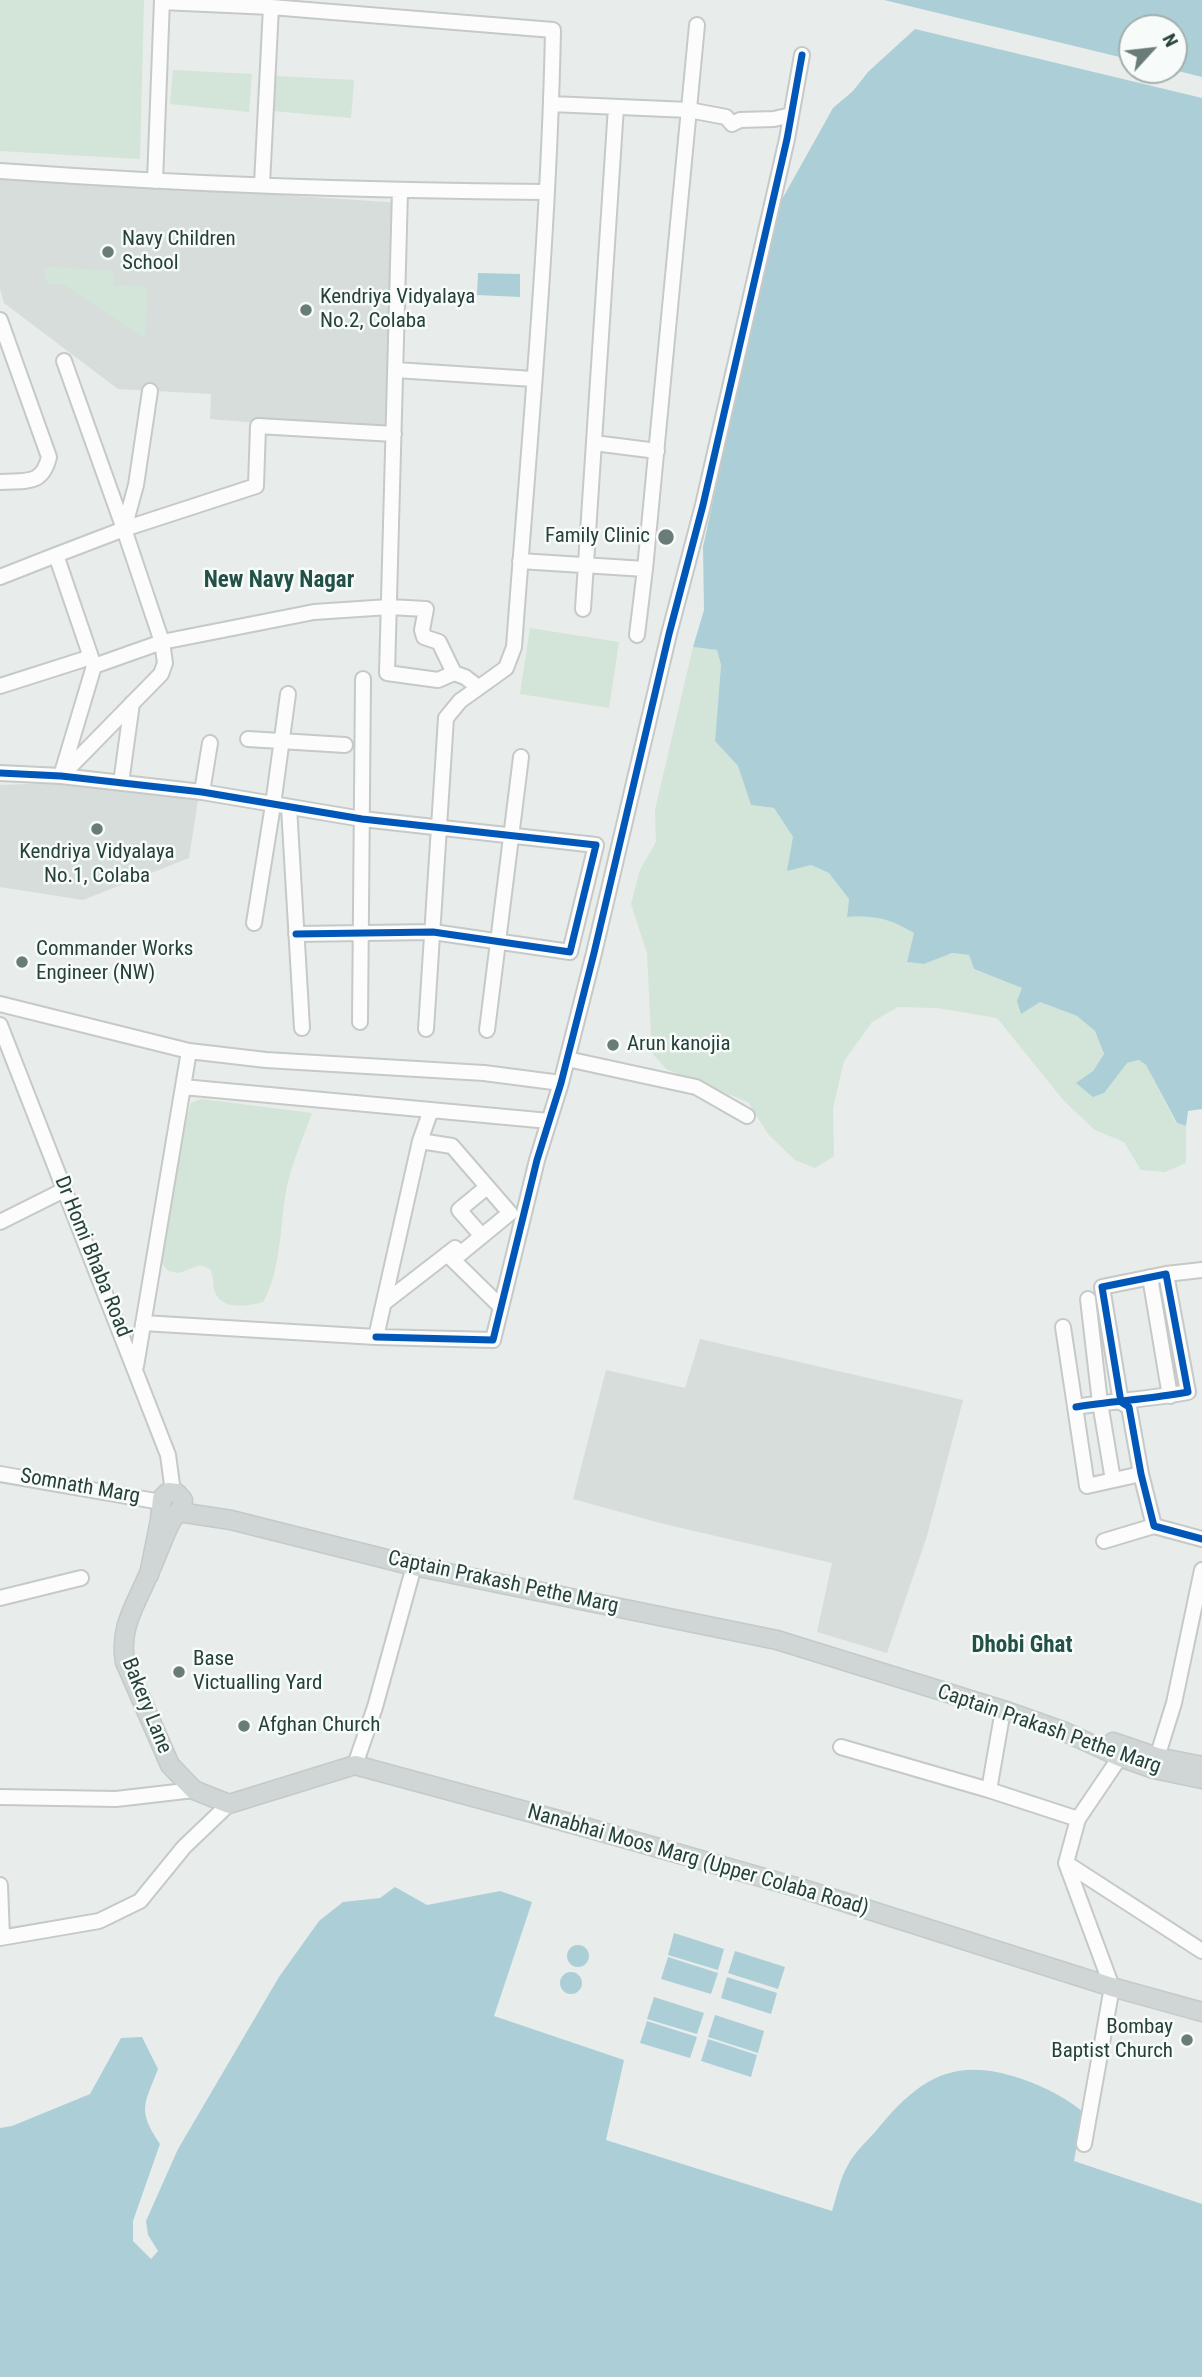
<!DOCTYPE html>
<style>
body{margin:0}
#map{position:relative;width:1202px;height:2377px;overflow:hidden;background:#e8ecea;font-family:"Roboto Condensed",sans-serif}
canvas{display:block}
.north{position:absolute;left:1118px;top:14px;width:70px;height:70px;box-sizing:border-box;background:#f7fbf9;border:2px solid #a3b0ad;border-radius:50%;rotate:63deg;font-size:19px;font-weight:700;line-height:28px;text-align:center;color:#26403a}
.north::after{content:'';display:block;margin:auto;width:24px;height:32px;background:#6a7c78;clip-path:polygon(50% 0,100% 100%,50% 72%,0 100%)}
</style>
<div id="map">
<canvas width="1202" height="2377"></canvas>
<div class="north">N</div>
</div>
<script>
const context = document.querySelector('canvas').getContext('2d');
context.lineJoin = 'round';
function fill(path, color) { context.fillStyle = color; context.fill(path, 'evenodd'); }
function trace(path, color, width, dash) { context.strokeStyle = color; context.lineWidth = width; context.lineCap = dash ? 'butt' : 'round'; context.setLineDash(dash || []); context.stroke(path); }
function write(font, color, halo, rows, align = 'center') {
  context.font = font + ' "Roboto Condensed",sans-serif'; context.lineWidth = 5; context.setLineDash([]); context.textBaseline = 'middle'; context.strokeStyle = halo; context.fillStyle = color; for (const [text, x, y, turn = 0] of rows) {
    context.save(); context.translate(x, y); context.rotate((+turn || 0) * Math.PI / 180); context.textAlign = isNaN(turn) ? turn : align; if (halo) context.strokeText(text, 0, 0); context.fillText(text, 0, 0); context.restore();
  }
}
const built = new Path2D(`
 M0,176L401,203L395,434L210,419L211,394L118,389L4,303L0,289Z
 M83,782L198,800L189,858L83,900L0,887V785Z
 M700,1339L963,1400L927,1536L887,1653L817,1632L832,1563L664,1524L573,1499L606,1370L685,1388Z`);
const green = new Path2D(`
 M0,0H144L140,159L0,151Z
 M173,70L252,74L249,112L170,104Z
 M276,76L354,80L351,118L273,111Z
 M43,266L114,271L113,285L147,286L145,339L63,284H47Z
 M530,628L619,642L609,708L520,694Z
 M693,647L717,650L721,665L715,741L738,766L751,805L774,808L811,865L830,873L849,899L847,917C876,915 890,919 914,933L908,962L924,964L952,953L969,955L974,969L1022,988L1040,1002L1077,1016L1095,1031L1104,1054L1093,1071L1139,1060L1146,1065L1176,1123L1186,1126V1163L1165,1172L1141,1170L1124,1142L1095,1130L1064,1101L997,1018L937,1008L898,1007L872,1022L844,1061L833,1108L834,1156L815,1168L795,1160L768,1134L748,1102L666,1069L652,1053L647,953L631,904L640,870L656,842L655,810Z
 M201,1099L312,1113C303,1138 291,1165 286,1191C280,1225 281,1272 263,1302C248,1306 222,1311 215,1292C212,1284 215,1279 210,1269L200,1265L179,1273L168,1271L162,1263L173,1167L191,1103Z`);
const water = new Path2D(`
 M884,0H1202V77L1174,70V28H1132V60Z
 M915,29L1202,98V1109L1188,1111L1186,1126L1177,1123L1146,1065L1139,1060L1127,1063L1104,1093L1093,1097L1076,1083L1093,1071L1104,1054L1095,1031L1077,1016L1040,1002L1021,1014L1017,1001L1022,988L974,969L969,955L952,953L924,964L907,962L914,933C890,919 875,915 847,917L849,899L829,873L811,865L787,871L793,837L774,808L751,805L738,766L715,741L721,665L717,650L693,647L704,610L703,547L776,210L833,108L853,91L868,72Z
 M478,273L520,274V297L477,295Z
 M395,1887L427,1905L500,1891L532,1902L494,2016L624,2060L606,2140L832,2211C837,2196 840,2178 848,2165C854,2153 866,2142 875,2132C918,2079 953,2055 1022,2079C1047,2088 1063,2096 1083,2112L1074,2161L1202,2204V2377H0V2128L12,2126L90,2094L121,2038L142,2037L158,2069C144,2105 137,2110 160,2144L133,2221V2241L151,2259L158,2251L148,2235L146,2221L178,2149L279,1977L319,1921L343,1902L380,1898Z
 M674,1933L724,1949L718,1970L668,1955Z
 M567 1956a11 11 0 1 1 22 0a11 11 0 1 1-22 0Z
 M735,1951L785,1967L778,1989L728,1973Z
 M668,1957L718,1973L711,1994L661,1979Z
 M560 1983a11 11 0 1 1 22 0a11 11 0 1 1-22 0Z
 M727,1977L777,1993L771,2014L721,1998Z
 M654,1997L704,2013L697,2034L647,2019Z
 M715,2015L764,2031L758,2053L708,2037Z
 M647,2021L697,2037L690,2058L640,2043Z
 M708,2039L757,2055L751,2077L701,2061Z`);
const minor = new Path2D(`
 M162,2L271,7L553,30C549,236 529,442 514,647L506,668L460,701L446,718L426,1029
 M551,104L689,110L726,117L732,124L740,120L774,119L791,115
 M0,171C182,184 364,191 546,192
 M155,181L162,0
 M262,184L271,7
 M400,191L387,673L438,680L454,673
 M0,320L49,457C42,486 26,480 0,482
 M64,361L124,529
 M396,370L533,379
 M594,443L657,451
 M124,529L256,486L258,426L394,434
 M124,529L136,485L150,391
 M520,561L645,569
 M0,577L56,555
 M583,609L616,107
 M637,635L645,569L697,25
 M0,686L91,657
 M248,739L345,745
 M0,773L61,776L202,792L362,819L596,845L570,952L433,932L296,934
 M62,775L161,674L165,663L162,642L124,529L56,555L94,666
 M61,776L94,666L162,642L314,612L389,607L426,609L422,630L424,637L439,642L454,673L465,677L478,687
 M121,783L132,703
 M202,792L210,743
 M289,807L302,1028
 M254,923L273,805L288,694
 M0,1004L189,1051L266,1060L484,1073L561,1083
 M360,1022L363,679
 M0,1025L168,1455L173,1492
 M487,1030L521,757
 M567,1059L696,1087L747,1116
 M183,1087L549,1121
 M0,1222L64,1190
 M482,1236L459,1210L487,1187
 M447,1254L501,1307
 M1166,1274L1202,1270
 M1150,1277L1170,1396
 M1088,1299L1100,1403L1113,1480
 M384,1303L455,1248L460,1254L510,1213L452,1146L420,1141
 M143,1323L376,1337L420,1141L431,1110
 M1063,1327L1087,1486L1141,1474
 M376,1337L493,1340L537,1160L561,1083L594,953L669,634L703,505L787,139L802,55
 M136,1366L189,1051
 M1076,1407C1113,1401 1151,1399 1188,1392L1166,1274L1102,1287L1121,1402L1129,1407L1141,1474L1154,1526L1202,1539
 M0,1474L161,1502
 M1104,1541L1154,1526
 M0,1598L81,1578
 M841,1747L989,1790L1078,1819
 M1155,1764L1174,1703L1202,1570
 M355,1765L375,1707L414,1566
 M989,1790L1003,1710
 M0,1797L116,1799L194,1790
 M1066,1863L1202,1951
 M0,1885L2,1937
 M0,1938L99,1921L140,1901L184,1847L229,1804
 M1084,2144L1112,1987L1066,1863L1078,1819L1120,1757`);
const major = new Path2D(`
 M179,1512L231,1520L414,1566L777,1640L1003,1710L1065,1732L1120,1757L1154,1769L1202,1779
 M149,1575L160,1520L162,1498L168,1492L177,1493L183,1500C183,1511 175,1513 171,1522C162,1539 157,1557 149,1573C136,1605 119,1626 125,1662L170,1765L194,1790L229,1804L355,1765L588,1828L803,1889L1112,1987L1202,2012
 M1113,1742L1157,1757L1202,1766`);
const cycleway = new Path2D(`
 M0,773L61,776L202,792L362,819L596,845L570,952L433,932L296,934
 M376,1337L493,1340L537,1160L561,1083L594,953L669,634L703,505L787,139L802,55
 M1076,1407C1113,1401 1151,1399 1188,1392L1166,1274L1102,1287L1121,1402L1129,1407L1141,1474L1154,1526L1202,1539`);
const markers = [
 [108,252,7,"#6a7c78"],
 [306,310,7,"#6a7c78"],
 [666,537,9,"#6a7c78"],
 [97,829,7,"#6a7c78"],
 [22,962,7,"#6a7c78"],
 [613,1045,7,"#6a7c78"],
 [179,1672,7,"#6a7c78"],
 [244,1726,7,"#6a7c78"],
 [1187,2040,7,"#6a7c78"]
];
const poiNames = [
 ["Navy Children",122,240],
 ["School",122,264],
 ["Kendriya Vidyalaya",320,298],
 ["No.2, Colaba",320,322],
 ["Family Clinic",650,537,"right"],
 ["Kendriya Vidyalaya",97,853,"center"],
 ["No.1, Colaba",97,877,"center"],
 ["Commander Works",36,950],
 ["Engineer (NW)",36,974],
 ["Arun kanojia",627,1045],
 ["Base",193,1660],
 ["Victualling Yard",193,1684],
 ["Afghan Church",258,1726],
 ["Bombay",1173,2028,"right"],
 ["Baptist Church",1173,2052,"right"]
];
const streetNames = [
 ["Dr Homi Bhaba Road",92,1257,68],
 ["Somnath Marg",80,1487,10],
 ["Captain Prakash Pethe Marg",503,1583,12],
 ["Bakery Lane",146,1706,68],
 ["Captain Prakash Pethe Marg",1049,1730,19],
 ["Nanabhai Moos Marg (Upper Colaba Road)",698,1861,16]
];
const neighbourhoodNames = [
 ["New Navy Nagar",279,581],
 ["Dhobi Ghat",1022,1646]
];
fill(built, '#d6ddda');
fill(green, '#d3e4d8');
fill(water, '#accfd7');
trace(minor, '#c5c9c7', 18);
trace(major, '#c3cac9', 21);
trace(minor, '#fcfcfc', 14);
trace(major, '#d0d6d5', 18);
trace(cycleway, '#0057b8', 7);
for (const [x, y, r, color] of markers) { const dot = new Path2D(); dot.arc(x, y, r, 0, 2 * Math.PI); context.fillStyle = color; context.fill(dot); trace(dot, '#f7fbf9', 2.5); }
write('21px', '#26403a', '#f7fbf9', poiNames, 'left');
write('21px', '#26403a', '#f7fbf9', streetNames);
write('bold 23px', '#225148', '#f7fbf9', neighbourhoodNames);
</script>
